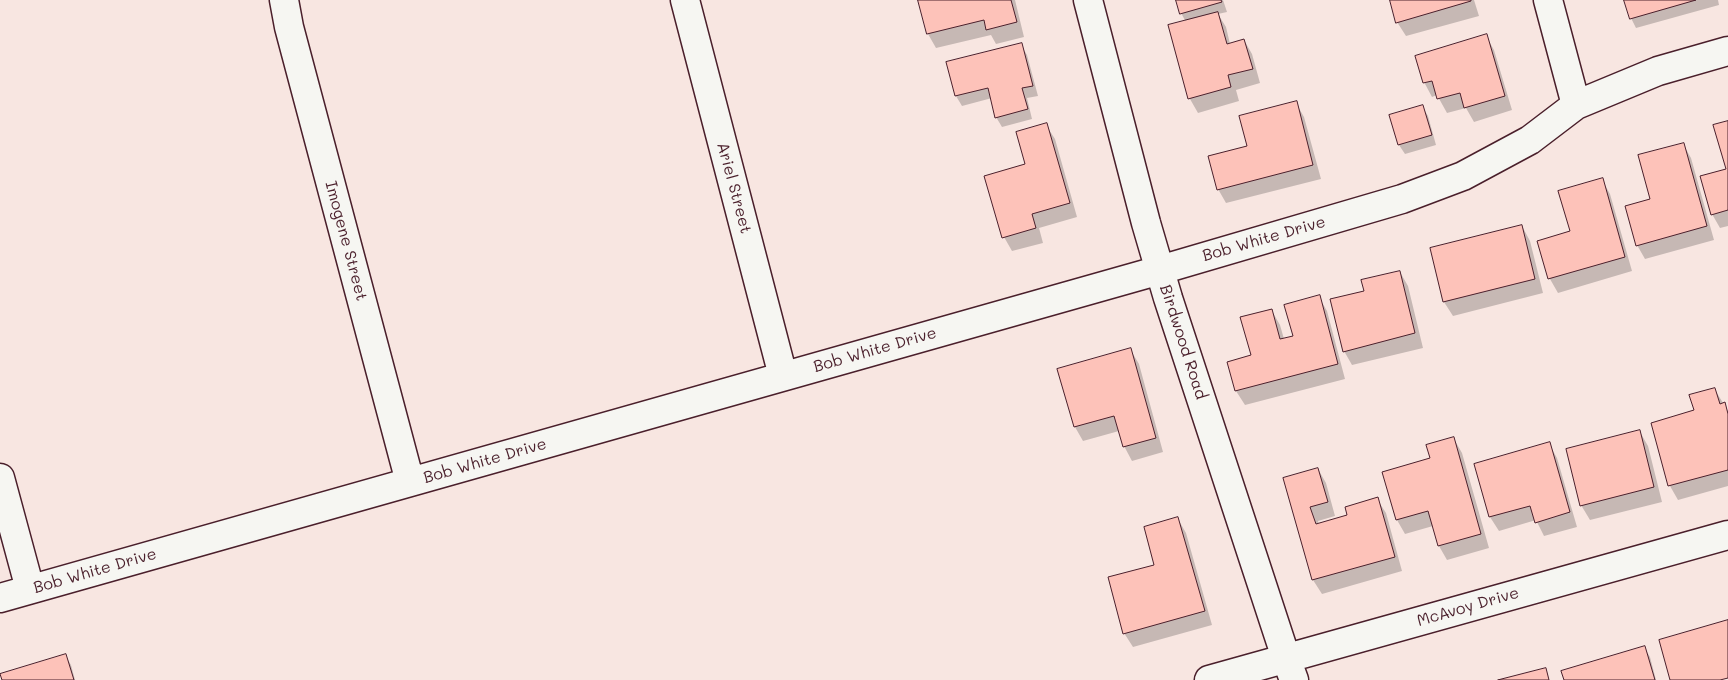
<!DOCTYPE html>
<style>
body{margin:0}
canvas{display:block;background:#f8e6e1}
</style>
<canvas width="1728" height="680"></canvas>
<script>
const context = document.querySelector('canvas').getContext('2d');
context.lineJoin = 'round';
function fill(path, color) { context.fillStyle = color; context.fill(path, 'evenodd'); }
function trace(path, color, width, dash) { context.strokeStyle = color; context.lineWidth = width; context.lineCap = dash ? 'butt' : 'round'; context.setLineDash(dash || []); context.stroke(path); }
function write(font, color, halo, rows, align = 'center') {
  context.font = font + ' Mali,sans-serif'; context.lineWidth = 4.5; context.setLineDash([]); context.textBaseline = 'middle'; context.strokeStyle = halo; context.fillStyle = color; for (const [text, x, y, turn = 0] of rows) {
    context.save(); context.translate(x, y); context.rotate((+turn || 0) * Math.PI / 180); context.textAlign = isNaN(turn) ? turn : align; if (halo) context.strokeText(text, 0, 0); context.fillText(text, 0, 0); context.restore();
  }
}
const shadow = new Path2D(`
 M919,0H1015L1024,37L996,44L991,35L936,48L928,34Z
 M1177,0H1223L1227,12L1218,14L1226,27L1230,44L1244,40L1252,54L1260,83L1236,90L1239,101L1198,113L1190,99L1170,26L1186,22L1181,13Z
 M1391,0H1474L1479,16L1406,36L1397,22Z
 M1626,0H1718L1719,5L1636,28L1631,18Z
 M1486,36L1494,50L1512,110L1474,122L1466,108L1447,113L1437,95L1432,97L1424,82Z
 M1021,45L1027,55L1038,96L1027,98L1032,119L1002,127L996,117L992,98L962,106L956,96L948,63Z
 M1296,103L1304,117L1321,179L1226,203L1218,189L1249,147Z
 M1422,106L1428,116L1436,145L1405,154L1399,145Z
 M1728,122V226L1720,228L1712,214L1728,170Z
 M1046,125L1055,139L1077,217L1039,228L1043,243L1012,251L1004,237L1027,165Z
 M1683,144L1691,158L1714,240L1645,259L1637,245L1651,200Z
 M1602,180L1610,194L1632,271L1558,293L1550,279L1539,241L1572,232Z
 M1522,226L1530,241L1543,293L1453,316L1444,302Z
 M1400,272L1408,286L1423,348L1352,365L1344,351L1365,292Z
 M1319,297L1327,311L1345,379L1245,405L1236,391L1229,363L1252,356L1272,311L1280,325L1284,339L1294,337Z
 M1130,349L1139,364L1163,452L1132,461L1124,446L1119,431L1083,441L1075,427Z
 M1715,390L1728,411V486L1678,500L1670,486L1652,423L1695,411Z
 M1640,432L1648,446L1662,502L1590,520L1581,505Z
 M1454,439L1462,453L1489,548L1447,560L1439,546L1433,526L1405,534L1397,520L1383,472L1431,459Z
 M1549,444L1557,458L1577,527L1544,536L1536,520L1499,531L1490,517L1475,465Z
 M1318,469L1326,483L1335,516L1318,521L1319,525L1349,516L1377,499L1386,513L1402,571L1322,594L1313,580L1285,478Z
 M1178,519L1186,533L1212,625L1133,647L1124,633Z
 M1644,647L1650,657L1656,680H1565Z
 M65,655L71,665L75,680H3Z`);
const building = new Path2D(`
 M918,0H1011L1017,22L986,30L984,20L927,34Z
 M1176,0H1221L1222,2L1180,14Z
 M1390,0H1471V1L1396,23Z
 M1624,0H1696L1630,19Z
 M1218,12L1227,44L1244,39L1253,69L1228,75L1231,87L1188,99L1168,25Z
 M1487,34L1505,96L1464,108L1460,93L1437,99L1432,81L1423,83L1415,56Z
 M1022,43L1033,86L1022,88L1028,109L995,118L988,88L955,96L946,62Z
 M1297,101L1313,165L1217,190L1208,156L1247,146L1239,116Z
 M1423,105L1432,135L1398,145L1389,115Z
 M1728,121V210L1711,215L1700,176L1726,169L1713,125Z
 M1047,123L1070,203L1032,214L1036,228L1002,238L984,176L1025,164L1016,132Z
 M1684,143L1707,226L1636,246L1625,206L1650,199L1638,155Z
 M1603,178L1625,257L1548,279L1537,241L1570,231L1558,191Z
 M1522,225L1535,279L1443,302L1430,248Z
 M1400,271L1415,333L1343,352L1330,299L1364,291L1361,280Z
 M1320,295L1338,364L1235,391L1227,362L1251,355L1240,317L1272,309L1280,339L1293,336L1284,305Z
 M1131,348L1156,438L1123,447L1114,416L1074,427L1057,369Z
 M1715,388L1720,404L1725,402L1728,414V470L1668,486L1651,423L1694,410L1689,395Z
 M1640,430L1654,487L1580,506L1566,449Z
 M1454,437L1481,534L1438,546L1428,511L1396,520L1382,472L1430,458L1426,445Z
 M1550,442L1570,512L1535,523L1530,506L1489,517L1474,464Z
 M1318,468L1328,502L1310,507L1316,524L1347,515L1345,507L1378,497L1395,557L1312,580L1283,478Z
 M1178,517L1205,611L1123,634L1108,577L1154,565L1144,527Z
 M1728,620V678L1720,680H1670L1659,640Z
 M1645,646L1655,680H1564L1561,671Z
 M66,654L74,680H2L0,674Z
 M1546,668L1549,680H1498Z`);
const minor = new Path2D(`
 M284,0L289,27L410,482
 M685,0L783,376
 M1088,0L1146,223L1168,298L1286,658L1294,680
 M1548,0L1576,105
 M0,478L30,589
 M0,598L1160,270L1402,199L1463,176L1530,140L1576,105L1658,71L1728,51
 M1209,680L1728,535`);
const streetNames = [
 ["Ariel Street",734,188,75],
 ["Bob White Drive",1264,239,-16],
 ["Imogene Street",346,241,75],
 ["Birdwood Road",1183,342,72],
 ["Bob White Drive",875,350,-16],
 ["Bob White Drive",485,461,-16],
 ["Bob White Drive",95,571,-16],
 ["McAvoy Drive",1468,607,-16]
];
fill(shadow, '#0003');
fill(building, '#fdc2b9');
trace(building, '#4a1f2b', 1);
trace(minor, '#4a1f2b', 31);
trace(minor, '#f6f6f2', 28);
write('16px', '#4a1f2b', '#f6f6f2', streetNames);
</script>
